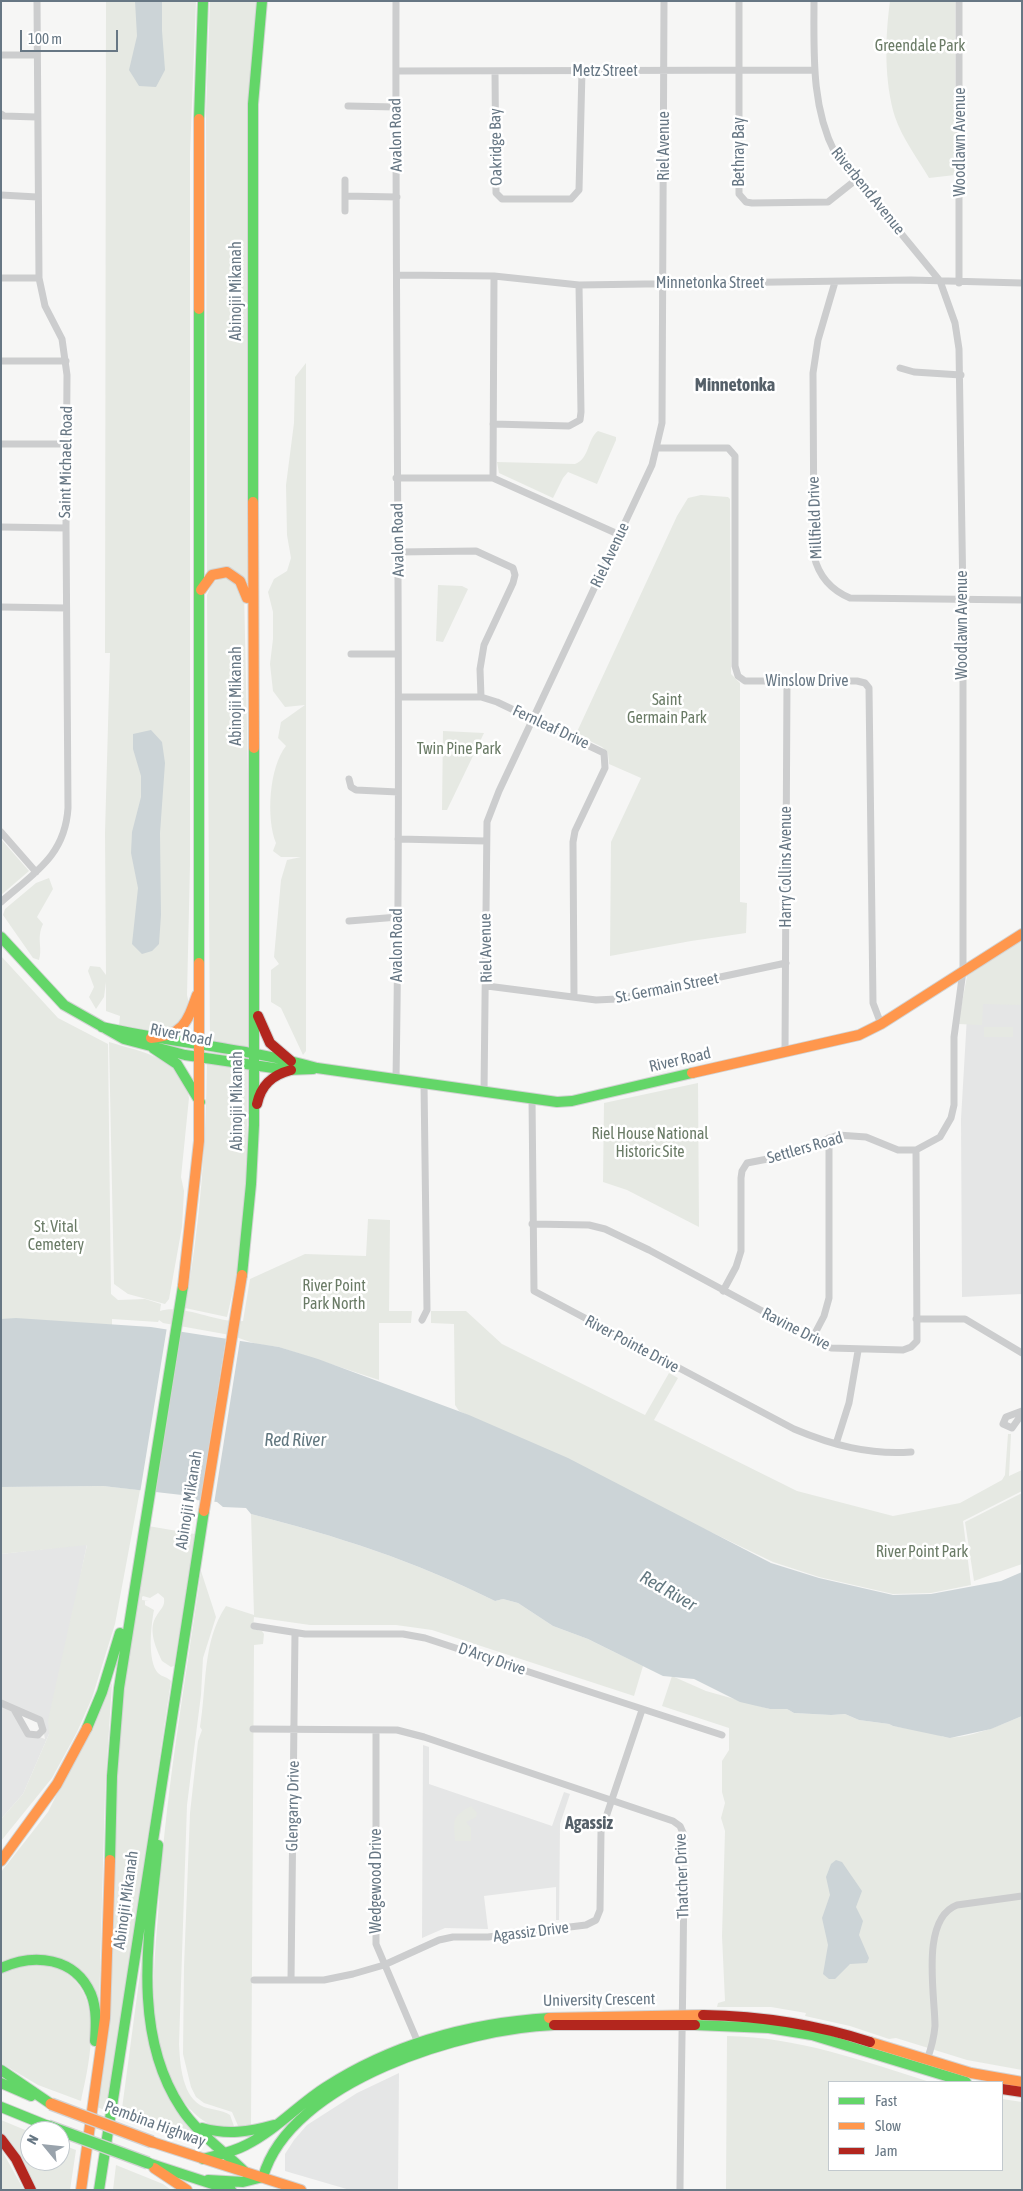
<!DOCTYPE html>
<style>
body{margin:0}
#map{position:relative;width:1023px;height:2191px;overflow:hidden;background:#f6f6f5;font-family:"Asap Condensed",sans-serif}
canvas{display:block}
.frame{position:absolute;inset:0;border:2px solid #677784;pointer-events:none}
.legend{position:absolute;left:828px;top:2081px;width:175px;height:90px;box-sizing:border-box;background:#fff;border:1px solid #c2c9ce;margin:0;padding:6px 9px;list-style:none;font-size:15px;color:#677784}
.legend li{display:flex;align-items:center;gap:10px;height:25px}
.legend b{width:25px;border:1px solid #c2c9ce}
.north{position:absolute;left:20px;top:2121px;width:50px;height:50px;box-sizing:border-box;background:#fff;border:1px solid #c2c9ce;border-radius:50%;rotate:298deg;font-size:14px;font-weight:700;line-height:20px;text-align:center;color:#677784}
.north::after{content:'';display:block;margin:auto;width:18px;height:22px;background:#99a3ac;clip-path:polygon(50% 0,100% 100%,50% 72%,0 100%)}
.scale{position:absolute;left:20px;top:30px;width:98px;height:22px;box-sizing:border-box;border:2px solid #677784;border-top:0;padding-left:6px;font-size:15px;line-height:18px;white-space:nowrap;color:#677784;-webkit-text-stroke:4px #fff;paint-order:stroke}
</style>
<div id="map">
<canvas width="1023" height="2191"></canvas>
<div class="frame"></div>
<ul class="legend">
<li><b style="height:6px;background:#63d668"></b>Fast</li>
<li><b style="height:6px;background:#ff974d"></b>Slow</li>
<li><b style="height:6px;background:#b3261e"></b>Jam</li>
</ul>
<div class="north">N</div>
<div class="scale">100 m</div>
</div>
<script>
const context = document.querySelector('canvas').getContext('2d');
context.lineJoin = 'round';
function fill(path, color) { context.fillStyle = color; context.fill(path, 'evenodd'); }
function trace(path, color, width, dash) { context.strokeStyle = color; context.lineWidth = width; context.lineCap = dash ? 'butt' : 'round'; context.setLineDash(dash || []); context.stroke(path); }
function write(font, color, halo, rows, align = 'center') {
  context.font = font + ' "Asap Condensed",sans-serif'; context.lineWidth = 5; context.setLineDash([]); context.textBaseline = 'middle'; context.strokeStyle = halo; context.fillStyle = color; for (const [text, x, y, turn = 0] of rows) {
    context.save(); context.translate(x, y); context.rotate((+turn || 0) * Math.PI / 180); context.textAlign = isNaN(turn) ? turn : align; if (halo) context.strokeText(text, 0, 0); context.fillText(text, 0, 0); context.restore();
  }
}
const built = new Path2D(`
 M1022,948V1294L962,1297L961,1119L969,982Z
 M87,1544L49,1734L23,1794L1,1819V1554ZM16,1711L42,1723L45,1739L26,1732Z
 M423,1745L429,1747V1784L552,1826L564,1792L570,1794L560,1824L559,1920H556V1887L484,1896L488,1929L445,1928L422,1938Z
 M399,2073L398,2190H350L285,2171V2154L294,2140L307,2125L357,2093Z`);
const green = new Path2D(`
 M106,1H196L190,153V865L187,995L189,1004L182,1025L156,1035L119,1026L120,1016L106,1011V982L104,997L96,1009L89,997L94,987L88,971L90,966L100,967L106,975L105,833L110,653H105Z
 M210,1H259L250,582H247C236,566 224,570 207,572L206,112Z
 M890,1H955V175L929,178C918,159 902,138 895,117C884,81 885,38 890,1Z
 M306,363V1051L303,1055L281,1008L271,1002V970L279,964L274,957L281,880L287,860L301,857H281L273,851L276,843C266,819 269,767 286,746L278,738L281,722L305,705L285,707L273,691L270,664L273,639V612L268,592L274,579L287,571L291,558L287,535L286,485L294,423L295,377Z
 M598,431L616,437V440L597,484L568,472L563,478L553,498L499,473L497,462L575,464C590,458 587,439 598,431Z
 M701,495L728,497L730,499L731,674L740,683V902L747,903L746,933L691,941L610,956L611,842L641,778L609,764L608,753L602,747L576,734L677,516L688,498Z
 M224,577L232,579L244,590L250,867V1049L210,1045L207,595L212,583Z
 M438,585L462,586L468,589L443,642L436,641Z
 M443,731L484,733L447,810H442Z
 M1,839L29,871L1,895Z
 M49,878L53,889L37,917L43,924C36,939 43,947 39,960L33,958L3,915L5,909L36,883Z
 M1022,940V1005L983,1004L982,1025L958,1024L967,976Z
 M1,956L58,1018L108,1044L111,1294L118,1300L145,1299L161,1304L160,1311C182,1303 219,1324 243,1321L250,1279L305,1254L366,1256L368,1219L390,1220L389,1311H412L411,1323H379V1380L279,1347L256,1344L230,1335L163,1323L159,1320L158,1322L112,1319V1325L1,1319Z
 M984,1027H1013V1037H984Z
 M109,1042C141,1052 184,1058 189,1098L181,1177L184,1191L182,1227L169,1299L165,1304L128,1294L114,1284Z
 M207,1062L248,1067L247,1166L241,1256L227,1317L185,1308C200,1226 206,1145 207,1062Z
 M698,1083L699,1227L627,1190L603,1182L604,1103Z
 M431,1311H466L502,1344L645,1415L669,1373L678,1378L654,1420L797,1491L893,1516L960,1503L1002,1480L1005,1475L1008,1434H1011L1009,1476L1022,1470V1491L963,1521L971,1585L931,1593L893,1594L819,1577L773,1562L459,1411L455,1405L454,1324L431,1323Z
 M103,1486L140,1490L115,1624L92,1698L77,1732L52,1778L1,1841V1819L23,1794L49,1734L48,1720L87,1545L1,1554V1487Z
 M1022,1493V1564L974,1581L965,1522Z
 M251,1514C337,1536 415,1561 495,1601L503,1599L518,1603L553,1626L588,1639L643,1666L634,1696L432,1630L396,1625H310L254,1617L253,1629L262,1631L264,1634L263,1644L254,1645L251,2125L239,2128L232,2112L204,2103L196,2097L191,2087L183,2054L184,1967L190,1813L198,1741L202,1730L200,1727C207,1686 202,1642 226,1606L254,1615Z
 M148,1526L195,1534L174,1666L171,1667L162,1661C156,1648 147,1629 157,1615C161,1608 165,1607 164,1598L158,1593L150,1598L143,1596L142,1597V1600L149,1601L145,1600V1605L154,1610C151,1625 147,1661 158,1673C162,1677 168,1677 171,1681L107,2111L97,2107L113,1903L119,1723Z
 M201,1571L216,1617L203,1658L201,1695L187,1805L179,2044C180,2064 182,2098 204,2107C213,2110 222,2110 230,2115L235,2129L225,2128V2126H220V2129C180,2115 162,2068 156,2029C151,1992 155,1953 158,1916C164,1800 185,1685 201,1571Z
 M672,1676L706,1691L770,1709H787L794,1713L831,1715L845,1714L859,1720L889,1724L893,1726L937,1734C954,1746 1003,1724 1022,1716V2070L967,2060L896,2038L889,2039L850,2026L805,2016L806,2013L771,2007H717L718,2003L725,2001L722,1936L725,1831L721,1818L725,1803L722,1792V1761L729,1750V1728L662,1706Z
 M112,1683L105,1792L99,2008L65,1963L1,1964V1872L48,1812Z
 M471,1806L477,1813L476,1817L466,1822L471,1828V1841H455C454,1820 451,1817 471,1806Z
 M145,1936L152,2052L206,2142L168,2134L121,2116Z
 M34,1963C41,1964 50,1965 57,1968C107,1990 90,2060 81,2101L38,2085L1,2063V1974L20,1965Z
 M727,2036C798,2037 863,2061 930,2082H829V2170H1002V2099L1022,2102V2190H726Z
 M1,2120L30,2132V2161H60V2144L76,2150L70,2190H33L1,2135Z
 M1,2149L24,2190H1Z
 M116,2165L163,2184L171,2190H113Z`);
const water = new Path2D(`
 M135,1H162V31L165,70L156,87L139,86L129,70L137,36Z
 M151,730L162,742L165,763L160,833L161,915L159,944L152,951L142,954L132,944L138,888L131,853L132,832L141,797V776L133,749V734Z
 M16,1318L151,1327L279,1347L318,1359L469,1415L568,1458L771,1563L819,1578L893,1595L931,1594L1001,1581L1022,1572V1716L991,1729L950,1738L893,1726L889,1724L859,1720L845,1714L831,1715L794,1713L787,1709H770L740,1702L694,1679L663,1676L588,1639L553,1626L518,1603L503,1599L495,1601C415,1561 337,1536 251,1514L246,1508L223,1507L217,1502L196,1500L182,1495L103,1486L1,1487V1319Z
 M836,1860L842,1862L862,1891L856,1907L863,1921L859,1935L869,1958L867,1963L850,1964L835,1979H829L823,1974L828,1945L822,1918L830,1895L826,1877L831,1864Z`);
const pier = new Path2D(`
 M167,1327L180,1330L154,1495L140,1493Z
 M226,1338L240,1340L214,1504L200,1503Z`);
const street = new Path2D(`
 M739,1V194L746,202L752,203L828,202L857,179
 M959,1V283
 M1,55H36
 M396,71L815,70
 M495,71L496,193L502,199H571L579,190L582,71
 M348,106L396,107
 M1,114L4,116L36,117
 M1,195L37,197
 M345,196L397,197
 M345,211V180
 M398,275L494,276L579,285L911,280L1022,283
 M1,278H39
 M835,282L818,340L813,373L814,556C819,577 831,590 850,598L1022,600
 M1,361H66
 M900,368L914,372L961,375
 M493,424L569,426L580,420L581,412L579,285
 M1,444H66
 M657,448H728L735,456V666L738,676L745,681H857L865,683L869,688L873,1003L881,1024
 M396,478H493L620,535
 M493,478L494,276
 M1,527L66,528
 M398,552L476,551L513,568L515,575L513,583L484,645L480,669L481,697
 M1,607L66,608
 M351,654H398
 M399,697H481L497,702L604,753L605,768L575,831L573,842L574,996
 M349,779L351,787L356,790L398,792
 M1,832L36,872
 M398,839L486,841
 M1,902C34,873 65,856 68,808L66,528L67,375L62,339L45,306L39,278L37,1
 M349,921L398,917
 M487,986L596,1000L617,999L786,963
 M785,1053L787,681
 M396,1079C402,720 395,361 396,1
 M484,1092L487,822L499,791L652,465L662,423L664,1
 M532,1098L534,1291L794,1429C832,1445 869,1455 911,1452
 M532,1224L589,1225L605,1229L649,1250L831,1348L903,1350L911,1347L917,1341L916,1150
 M723,1291L736,1267L741,1251V1178L742,1171L747,1163L783,1156L838,1135L866,1137L898,1150H916L940,1137L951,1118L954,1105V1037L963,971V600L959,349L955,323L940,281L835,153C811,106 814,53 814,1
 M916,1319H965L1022,1353
 M422,1320L427,1310L424,1083
 M812,1339L824,1316L829,1298V1138
 M1022,1411L1006,1417L1003,1424L1012,1428L1022,1414
 M836,1444L849,1403L858,1351
 M254,1626L305,1634H403L425,1638L722,1735
 M1,1703L40,1720L43,1730L38,1735L28,1734L15,1711
 M253,1729L397,1730L424,1737L673,1821L680,1826L684,1835C684,1954 681,2071 680,2190
 M376,1730V1944L422,2052
 M254,1980H324L353,1974L384,1965L439,1940L453,1937H488L586,1925L596,1920L600,1910L601,1832L642,1710
 M291,1980L295,1633
 M927,2060C931,2049 934,2038 935,2026C935,1995 920,1919 957,1905L1022,1896`);
const fast = new Path2D(`
 M199,119L203,1
 M199,309V963
 M253,502V104L262,1
 M1,937L64,1005L124,1039L185,1055L287,1070L313,1069
 M102,1027C173,1043 247,1048 317,1068L557,1102L572,1101L692,1073
 M153,1048L177,1064L200,1102
 M242,1275L251,1184L254,1125V748
 M87,1728L102,1692L120,1633
 M158,1845C150,1930 130,2031 181,2108C197,2133 224,2151 245,2172
 M110,1860L112,1776L119,1688L183,1286
 M1,1968C34,1953 75,1957 91,1994C97,2009 96,2026 95,2041
 M695,2025L769,2028L812,2035L966,2082
 M1,2070L51,2104
 M1,2083L31,2096
 M1,2107L48,2126
 M202,2128C227,2135 249,2132 274,2125
 M203,2159C218,2155 233,2152 246,2145C276,2130 299,2104 326,2087C393,2044 470,2023 549,2018
 M148,2163L231,2190
 M263,2177C290,2081 465,2028 554,2025
 M208,2180L243,2182L263,2177
 M99,2190L204,1511`);
const slow = new Path2D(`
 M199,309V119
 M253,502L254,748
 M201,590L212,575L227,572L240,581L247,598
 M151,1038C183,1035 187,1023 197,995
 M692,1073L859,1035L881,1024L1022,934
 M183,1286L199,1141V963
 M204,1511L242,1275
 M1,1861L57,1784L87,1728
 M549,2018L703,2015
 M870,2042L971,2073L1022,2082
 M152,2142L301,2190
 M154,2168L187,2190
 M81,2190L105,2018L110,1860`);
const jam = new Path2D(`
 M258,1016L270,1043L291,1061
 M257,1104C261,1085 272,1075 291,1070
 M703,2015C761,2016 815,2024 870,2042
 M554,2025H695
 M1002,2089L1022,2092
 M1,2139L16,2159L31,2190`);
const fastBridge = new Path2D(`
 M48,2126L148,2163`);
const slowBridge = new Path2D(`
 M51,2104L152,2142`);
const parkNames = [
 ["Greendale Park",920,46],
 ["Saint",667,700],
 ["Germain Park",667,718],
 ["Twin Pine Park",459,749],
 ["Riel House National",650,1134],
 ["Historic Site",650,1152],
 ["St. Vital",56,1227],
 ["Cemetery",56,1245],
 ["River Point",334,1286],
 ["Park North",334,1304],
 ["River Point Park",922,1552]
];
const streetNames = [
 ["Metz Street",605,71],
 ["Avalon Road",396,135,-91],
 ["Woodlawn Avenue",960,142,-90],
 ["Riel Avenue",664,146,-90],
 ["Oakridge Bay",496,147,-91],
 ["Bethray Bay",739,152,-90],
 ["Riverbend Avenue",868,191,51],
 ["Minnetonka Street",710,283],
 ["Abinojii Mikanah",236,291,-90],
 ["Saint Michael Road",66,462,-89],
 ["Millfield Drive",815,518,-92],
 ["Avalon Road",398,540,-91],
 ["Riel Avenue",610,555,-65],
 ["Woodlawn Avenue",962,625,-90],
 ["Winslow Drive",807,681],
 ["Abinojii Mikanah",236,696,-90],
 ["Fernleaf Drive",551,727,25],
 ["Harry Collins Avenue",786,867,-90],
 ["Avalon Road",397,945,-90],
 ["Riel Avenue",486,948,-91],
 ["St. Germain Street",667,988,-11],
 ["River Road",181,1035,11],
 ["River Road",680,1060,-13],
 ["Abinojii Mikanah",237,1101,-90],
 ["Settlers Road",805,1148,-16],
 ["Ravine Drive",796,1329,27],
 ["River Pointe Drive",632,1344,28],
 ["Abinojii Mikanah",189,1500,-81],
 ["D'Arcy Drive",492,1659,19],
 ["Glengarry Drive",293,1806,-89],
 ["Thatcher Drive",682,1876,-92],
 ["Wedgewood Drive",376,1881,-90],
 ["Abinojii Mikanah",126,1900,-82],
 ["Agassiz Drive",531,1932,-7],
 ["University Crescent",599,2000,-1],
 ["Pembina Highway",155,2124,20]
];
const neighbourhoodNames = [
 ["Minnetonka",735,385],
 ["Agassiz",589,1823]
];
const waterNames = [
 ["Red River",295,1440],
 ["Red River",668,1591,30]
];
fill(built, '#e5e6e6');
fill(green, '#e6e9e3');
fill(water, '#ccd4d7');
fill(pier, '#f6f6f5');
trace(fast, '#d2d3d3', 12);
trace(slow, '#d2d3d3', 12);
trace(jam, '#d2d3d3', 12);
trace(street, '#cccdce', 7);
trace(fast, '#63d668', 10);
trace(slow, '#ff974d', 10);
trace(jam, '#b3261e', 10);
trace(fastBridge, '#d2d2d3', 14, []);
trace(slowBridge, '#d2d2d3', 14, []);
trace(fastBridge, '#63d668', 11);
trace(slowBridge, '#ff974d', 11);
write('16px', '#6a7b66', '#fff', parkNames);
write('16px', '#677784', '#fff', streetNames);
write('bold 18px', '#556069', '#fff', neighbourhoodNames);
write('italic 18px', '#637880', '#fff', waterNames);
</script>
